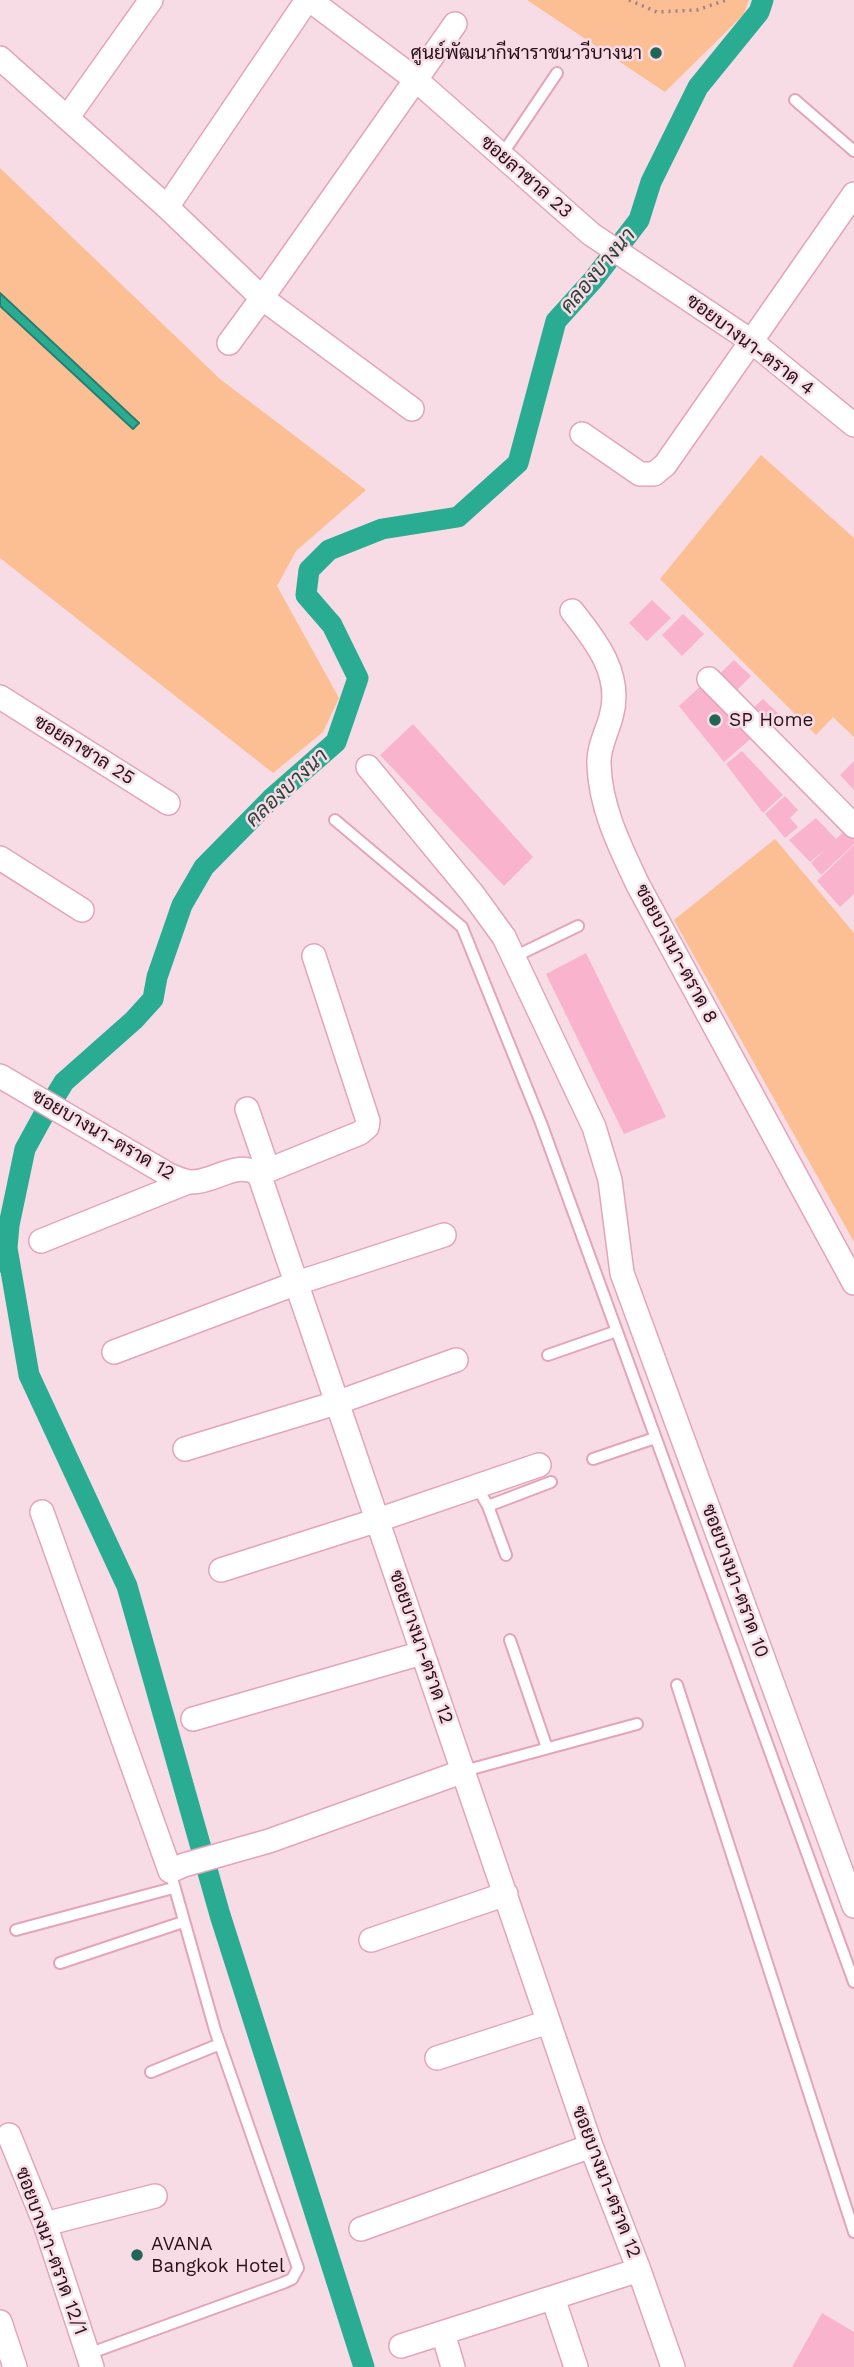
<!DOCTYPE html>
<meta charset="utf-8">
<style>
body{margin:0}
canvas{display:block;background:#f7dce5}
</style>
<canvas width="854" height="2367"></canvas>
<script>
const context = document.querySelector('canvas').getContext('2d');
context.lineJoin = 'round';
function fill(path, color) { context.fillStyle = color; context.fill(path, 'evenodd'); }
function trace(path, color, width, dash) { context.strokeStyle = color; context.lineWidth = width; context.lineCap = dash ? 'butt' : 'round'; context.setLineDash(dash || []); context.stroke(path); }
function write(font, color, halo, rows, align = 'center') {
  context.font = font + ' "Work Sans",Sarabun,sans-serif'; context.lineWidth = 5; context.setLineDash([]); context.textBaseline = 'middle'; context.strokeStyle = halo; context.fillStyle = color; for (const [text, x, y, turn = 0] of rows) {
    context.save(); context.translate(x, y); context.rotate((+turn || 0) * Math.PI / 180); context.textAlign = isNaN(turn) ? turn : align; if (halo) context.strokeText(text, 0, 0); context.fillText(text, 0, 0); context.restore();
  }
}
const green = new Path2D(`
 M527,0H749L744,14L665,92Z
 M0,168L220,379L366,490L296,551L277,586L339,698L323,732L273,773L0,558Z
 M761,455L854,538V737L833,717L816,735L660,579Z
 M775,839L854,933V1242L674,920Z`);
const water = new Path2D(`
 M0,293L139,423L133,429L0,306Z`);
const canal = new Path2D(`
 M7,1248L29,1375L127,1586L220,1915L364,2367
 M0,1262L7,1248L9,1225L25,1149L42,1118L64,1082L134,1020L153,999L157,977L182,905L204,867L271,799L336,742L358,678L332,625L306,595L309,570L329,550L382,529L458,517L518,463L556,321L593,280L639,220L651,182L698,87L759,12L763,0`);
const building = new Path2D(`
 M652,600L671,618L647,641L629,623Z
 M683,614L704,634L682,656L662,635Z
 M734,660L751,676L732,695L715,678Z
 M704,683L755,735L724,762L679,706Z
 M763,699L784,719L771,734L749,712Z
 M413,724L533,857L504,886L380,755Z
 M742,751L783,795L763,813L726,764Z
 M854,761V790L840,775Z
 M785,796L798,810L790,818L798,827L785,838L765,814Z
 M816,818L836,839L846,829L854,838V844L821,875L811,863L826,849L810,862L789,840Z
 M854,845V894L840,907L817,881Z
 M586,953L666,1117L624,1134L546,974Z
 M822,2313L854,2332V2367H792Z`);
const path = new Path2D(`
 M629,0L657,12L697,10L726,0`);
const service = new Path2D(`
 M795,100L854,151
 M501,156L557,73
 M335,820L462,927L541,1123L854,1982
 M514,957L578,926
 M548,1355L617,1331
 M593,1459L655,1438
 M477,1487L488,1506L506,1555
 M488,1506L551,1482
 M510,1640L547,1748
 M677,1685L854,2232
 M464,1771L637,1724
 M16,1930L173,1888
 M60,1963L183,1922
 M151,2072L220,2044
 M88,2354L283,2283L292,2279L298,2268L215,2030L170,1871`);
const minor = new Path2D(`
 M310,0L415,79L591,234L751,341L854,425
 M0,58L167,207L262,298L455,24
 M67,118L151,0
 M167,207L307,0
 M229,343L262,298L412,409
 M582,434L640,474H654L665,465L854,194
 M572,611C597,642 623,676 611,717C607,732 598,748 599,764C600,807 620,847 638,885L854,1283
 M709,679L854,826
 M0,697L168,803
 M368,767L472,893L504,937L594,1127L610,1180L622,1273L854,1906
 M0,858L82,910
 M0,1076L169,1175C177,1178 184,1182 192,1182C216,1182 235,1160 259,1174L591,2146L639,2270L673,2367
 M247,1109L268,1170
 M259,1174L360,1133L367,1127L368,1121L314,956
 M41,1241L188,1182
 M114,1352L297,1283L444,1235
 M185,1449L336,1403L456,1360
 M42,1512L170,1871L184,1865L269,1841L464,1771
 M221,1570L378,1520L539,1465
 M193,1719L422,1653
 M371,1940L506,1894
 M437,2058L548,2022
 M9,2135L45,2224L92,2367
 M45,2224L155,2196
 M361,2229L591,2146
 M553,2298L576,2367
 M0,2322L15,2367
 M443,2333L453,2367
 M401,2346L639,2270`);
const markers = [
 [656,53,7,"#216556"],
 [715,720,7,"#216556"],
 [137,2255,7,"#216556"]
];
const poiNames = [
 ["ศูนย์พัฒนากีฬาราชนาวีบางนา",642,53,"right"],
 ["SP Home",729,720],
 ["AVANA",151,2244],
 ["Bangkok Hotel",151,2266]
];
const streetNames = [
 ["ซอยลาซาล 23",526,177,41],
 ["ซอยบางนา-ตราด 4",750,345,37],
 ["ซอยลาซาล 25",84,750,32],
 ["ซอยบางนา-ตราด 8",676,954,62],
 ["ซอยบางนา-ตราด 12",103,1135,30],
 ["ซอยบางนา-ตราด 10",735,1581,70],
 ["ซอยบางนา-ตราด 12",421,1647,71],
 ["ซอยบางนา-ตราด 12",606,2182,69],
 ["ซอยบางนา-ตราด 12/1",51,2251,70]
];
const waterNames = [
 ["คลองบางนา",598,271,-50],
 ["คลองบางนา",287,788,-43]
];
fill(green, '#fcbe93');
fill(water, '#2aac92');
trace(water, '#297d6e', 2);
trace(canal, '#2aac92', 21);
fill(building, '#f9b3cc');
trace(service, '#e4a4bb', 14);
trace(minor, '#e4a4bb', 26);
trace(path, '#9b828b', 3.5, [2, 5]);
trace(service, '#fff', 10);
trace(minor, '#fff', 23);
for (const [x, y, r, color] of markers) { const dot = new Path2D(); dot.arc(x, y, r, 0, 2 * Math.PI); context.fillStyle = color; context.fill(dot); trace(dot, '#f7dce5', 2.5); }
write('19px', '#27101a', '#f7dce5', poiNames, 'left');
write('19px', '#27101a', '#f7dce5', streetNames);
write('italic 21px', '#29433c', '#f7dce5', waterNames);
</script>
